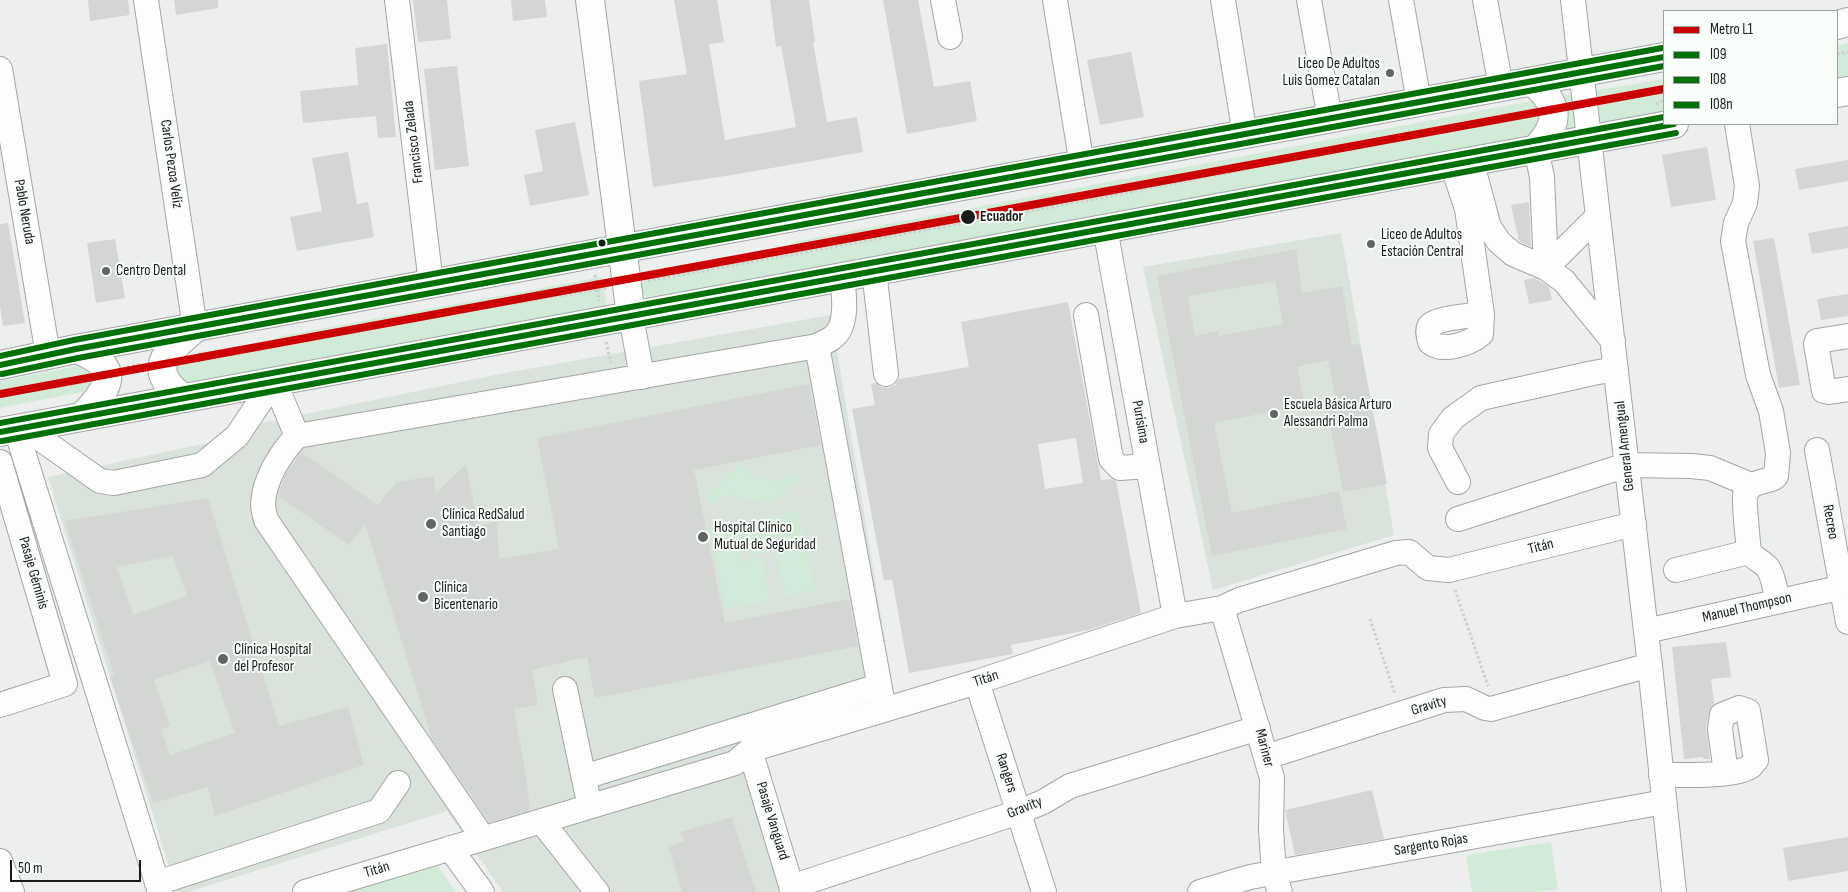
<!DOCTYPE html>
<meta charset="utf-8">
<style>
body{margin:0}
#map{position:relative;width:1848px;height:892px;overflow:hidden;background:#ecefed;font-family:"Sofia Sans Condensed",sans-serif}
canvas{display:block}
.legend{position:absolute;left:1663px;top:10px;width:175px;height:115px;box-sizing:border-box;background:#f8fdf9;border:1px solid #9fa3a0;margin:0;padding:6px 9px;list-style:none;font-size:15px;color:#191b1a}
.legend li{display:flex;align-items:center;gap:10px;height:25px}
.legend b{width:25px;border:1px solid #9fa3a0}
.scale{position:absolute;left:10px;top:860px;width:131px;height:22px;box-sizing:border-box;border:2px solid #191b1a;border-top:0;padding-left:6px;font-size:15px;line-height:18px;white-space:nowrap;color:#191b1a;-webkit-text-stroke:4px #f8fdf9;paint-order:stroke}
</style>
<div id="map">
<canvas width="1848" height="892"></canvas>
<ul class="legend">
<li><b style="height:6px;background:#c00"></b>Metro L1</li>
<li><b style="height:6px;background:#007106"></b>I09</li>
<li><b style="height:6px;background:#007106"></b>I08</li>
<li><b style="height:6px;background:#007106"></b>I08n</li>
</ul>
<div class="scale">50 m</div>
</div>
<script>
const context = document.querySelector('canvas').getContext('2d');
context.lineJoin = 'round';
function fill(path, color) { context.fillStyle = color; context.fill(path, 'evenodd'); }
function trace(path, color, width, dash) { context.strokeStyle = color; context.lineWidth = width; context.lineCap = dash ? 'butt' : 'round'; context.setLineDash(dash || []); context.stroke(path); }
function write(font, color, halo, rows, align = 'center') {
  context.font = font + ' "Sofia Sans Condensed",sans-serif'; context.lineWidth = 4; context.setLineDash([]); context.textBaseline = 'middle'; context.strokeStyle = halo; context.fillStyle = color; for (const [text, x, y, turn = 0] of rows) {
    context.save(); context.translate(x, y); context.rotate((+turn || 0) * Math.PI / 180); context.textAlign = isNaN(turn) ? turn : align; if (halo) context.strokeText(text, 0, 0); context.fillText(text, 0, 0); context.restore();
  }
}
const built = new Path2D(`
 M1341,233L1394,535L1213,590L1143,267Z
 M831,315L895,700L736,750L784,892H503L447,811L188,892H177L48,477L240,436L257,424L505,373Z`);
const green = new Path2D(`
 M1848,43V83L1837,85V46Z
 M1664,79V117L652,300L646,297L641,291L642,281L651,275L747,258L799,241L1526,102Z
 M602,277L607,308L181,390L174,365L236,352L282,336Z
 M78,366L88,373L90,380V386L82,392L0,408V381Z
 M739,465H746L755,478L779,481L794,470L802,479L776,501L768,503L730,495L712,505L705,497Z
 M799,511L816,590L785,596L776,550L750,556L743,523Z
 M736,523L743,561L762,557L770,601L725,609L710,528Z
 M1551,842L1558,889L1536,892H1472L1466,855Z
 M438,866L456,892H347Z`);
const building = new Path2D(`
 M88,0H128L130,15L90,21Z
 M174,0H218V8L176,15Z
 M413,0H447L451,39L418,42Z
 M511,0H545L547,17L513,21Z
 M674,0H717L724,42L709,44L725,140L796,127L781,46L776,47L770,0H809L815,42H813L827,122L857,117L863,152L732,175L653,187L639,81L687,74Z
 M883,0H918L934,87L970,81L977,121L907,134Z
 M387,44L396,137L378,138L376,116L303,123L300,91L358,85L355,48Z
 M1131,52L1144,117L1100,125L1087,60Z
 M457,66L469,166L435,170L424,69Z
 M575,122L589,195L530,206L524,175L543,171L535,130Z
 M1707,147L1716,200L1671,207L1662,155Z
 M348,152L357,204L368,202L374,237L297,251L290,217L322,211L312,158Z
 M1848,160V181L1799,190L1795,169Z
 M1529,202L1531,246H1529L1519,241L1511,205Z
 M8,223L25,323L3,326L0,306V224Z
 M1848,226V248L1812,254L1808,233Z
 M1774,238L1800,385L1779,388L1753,241Z
 M115,239L125,298L96,303L87,243Z
 M1296,249L1302,293L1342,286L1352,345L1360,344L1387,484L1343,492L1327,408L1337,406L1328,360L1297,367L1305,405L1214,423L1232,513L1339,491L1347,529L1212,556L1157,276ZM1275,281L1283,324L1218,336L1219,331L1195,336L1188,296Z
 M1535,278L1549,287L1552,300L1529,304L1524,280Z
 M1848,294V316L1821,320L1817,299Z
 M1068,302L1101,480L1111,479L1116,481L1141,613L1088,630L1011,645L1013,654L909,673L892,579L884,581L852,409L875,405L871,384L876,383L881,387L888,388L895,385L899,379L969,367L961,322ZM1076,438L1083,483L1045,489L1038,444Z
 M809,384L821,445L694,470L725,623L849,599L858,646L595,698L587,657L532,670L538,705L514,709L526,776L530,810L489,822L432,739L365,524L349,545L278,496L286,474L301,452L378,505L397,482L433,476L436,493L466,464L478,525L497,522L499,559L559,549L537,438Z
 M208,498L279,726L348,707L364,765L215,816L208,787L153,803L110,677L114,675L65,521ZM173,556L187,596L133,615L117,567ZM210,661L235,733L170,755L161,729L170,726L154,680Z
 M1726,642L1731,677L1711,679L1714,704L1709,713L1706,727L1710,759H1703V757L1684,759L1672,647Z
 M1372,790L1384,839L1295,855L1285,810Z
 M732,817L756,892H682L668,846L684,841L681,832Z
 M1848,837V871L1788,881L1783,848Z`);
const path = new Path2D(`
 M1837,54L1848,52
 M1656,104L1664,100
 M595,275L599,301
 M648,281L1100,198L1530,112
 M606,342L611,363
 M199,354L607,288
 M127,367L141,364
 M0,393L82,376
 M1455,590L1488,686
 M1370,619L1395,694`);
const minor = new Path2D(`
 M146,0L195,328
 M397,0L431,284
 M943,0L950,37
 M1055,0L1082,165
 M1223,0L1245,135
 M1309,0L1330,119
 M1401,0L1419,102
 M1485,0L1501,87
 M1573,0L1651,675L1674,892
 M0,69L48,355
 M1536,149L1542,177L1546,268
 M1471,160L1489,227L1499,242L1513,254L1546,268L1564,281L1613,341
 M1452,164L1467,209L1482,314L1481,334C1469,344 1443,353 1430,342C1429,337 1427,331 1429,327C1433,318 1471,316 1482,314
 M1105,228L1175,616
 M1546,268L1598,216
 M874,271L886,374
 M1086,315L1111,459L1120,468L1148,466
 M631,316L642,377
 M1848,336L1817,341L1816,344L1824,391L1829,392L1848,389
 M817,346L884,710
 M274,381L297,436
 M25,428L100,481L114,483L202,465L237,436L274,381
 M16,429L160,892
 M1817,450L1848,622
 M0,462L65,684L0,705
 M1458,482L1440,448L1441,434L1453,418L1481,398L1593,373L1616,369
 M1751,485C1749,488 1747,492 1745,495C1744,500 1748,549 1750,553C1755,559 1763,562 1768,568C1774,577 1775,591 1778,601
 M1458,519L1627,465L1691,466L1710,468L1751,485L1774,478L1776,476L1778,453L1771,411L1758,375L1733,241L1736,223L1745,203L1747,186L1737,124
 M1676,570L1749,552
 M1222,608L1272,778L1271,829L1274,874L1280,892
 M1646,631L1848,586
 M977,682L1044,892
 M565,689L587,793
 M750,750L793,892
 M1266,757L1444,700L1466,699L1485,708L1491,709L1650,665
 M1661,775C1680,775 1738,777 1751,766C1753,764 1754,762 1756,760L1748,711L1739,708L1722,715L1720,729L1726,773
 M584,777L879,686
 M542,822L597,892
 M483,838L266,520C265,515 263,509 263,504C264,479 280,454 297,436L817,346C822,343 828,341 832,338C849,326 844,294 842,277
 M450,848L482,892
 M0,861L12,892
 M157,883L379,811L398,783
 M791,887L1019,812L1043,802L1070,786L1258,728
 M305,892L735,763L750,750L977,682L1175,616L1222,608L1239,600L1396,553L1409,552L1428,568L1449,570L1634,524
 M1200,892L1250,877L1664,802`);
const major = new Path2D(`
 M590,0L631,316
 M1837,25L1848,22
 M1533,82C1560,105 1560,123 1536,149
 M1837,93L1848,91
 M76,349C123,367 110,387 83,416
 M0,365L76,349L1664,57
 M183,398C144,368 167,352 195,328
 M0,432L1674,124`);
const bus1 = new Path2D(`
 M0,365L76,349L1664,57
 M0,432L1674,124`);
const bus2 = new Path2D(`
 M2,374L78,358L1664,66
 M2,441L1676,133`);
const bus3 = new Path2D(`
 M0,356L74,340L1662,48
 M0,423L1664,117`);
const metro1 = new Path2D(`
 M0,394L1664,89`);
const markers = [
 [1390,73,5,"#636564"],
 [968,217,8,"#191b1a"],
 [602,243,4.5,"#191b1a"],
 [1371,244,5,"#636564"],
 [106,271,5,"#636564"],
 [1274,414,5,"#636564"],
 [431,524,6,"#636564"],
 [703,537,6,"#636564"],
 [423,597,6,"#636564"],
 [223,659,6,"#636564"]
];
const poiNames = [
 ["Liceo De Adultos",1380,64,"right"],
 ["Luis Gomez Catalan",1380,81,"right"],
 ["Liceo de Adultos",1381,235],
 ["Estación Central",1381,252],
 ["Centro Dental",116,271],
 ["Escuela Básica Arturo",1284,405],
 ["Alessandri Palma",1284,422],
 ["Clínica RedSalud",442,515],
 ["Santiago",442,532],
 ["Hospital Clínico",714,528],
 ["Mutual de Seguridad",714,545],
 ["Clínica",434,588],
 ["Bicentenario",434,605],
 ["Clínica Hospital",234,650],
 ["del Profesor",234,667]
];
const streetNames = [
 ["Francisco Zelada",414,142,-97],
 ["Carlos Pezoa Veliz",171,164,82],
 ["Pablo Neruda",24,212,80],
 ["Purísima",1140,422,80],
 ["General Amengual",1625,446,-96],
 ["Recreo",1830,522,80],
 ["Titán",1541,547,-14],
 ["Pasaje Géminis",33,573,74],
 ["Manuel Thompson",1747,608,-13],
 ["Titán",986,679,-18],
 ["Gravity",1429,706,-17],
 ["Mariner",1264,748,75],
 ["Rangers",1006,773,72],
 ["Gravity",1025,808,-22],
 ["Pasaje Vanguard",772,821,73],
 ["Sargento Rojas",1431,845,-10],
 ["Titán",377,870,-17]
];
const stopNames = [
 ["Ecuador",980,217]
];
fill(built, '#dae2dc');
fill(green, '#d2ead8');
fill(building, '#d4d6d4');
trace(minor, '#a3a6a4', 26);
trace(major, '#a3a6a4', 30);
trace(path, '#cdcecd', 3, [2.5, 2.5]);
trace(minor, '#fcfdfc', 24);
trace(major, '#fcfdfc', 28);
trace(bus1, '#007106', 6);
trace(bus2, '#007106', 6);
trace(bus3, '#007106', 6);
trace(metro1, '#c00', 8);
for (const [x, y, r, color] of markers) { const dot = new Path2D(); dot.arc(x, y, r, 0, 2 * Math.PI); context.fillStyle = color; context.fill(dot); trace(dot, '#f8fdf9', 2); }
write('15px', '#191b1a', '#f8fdf9', poiNames, 'left');
write('15px', '#191b1a', '#f8fdf9', streetNames);
write('bold 15px', '#191b1a', '#f8fdf9', stopNames, 'left');
</script>
